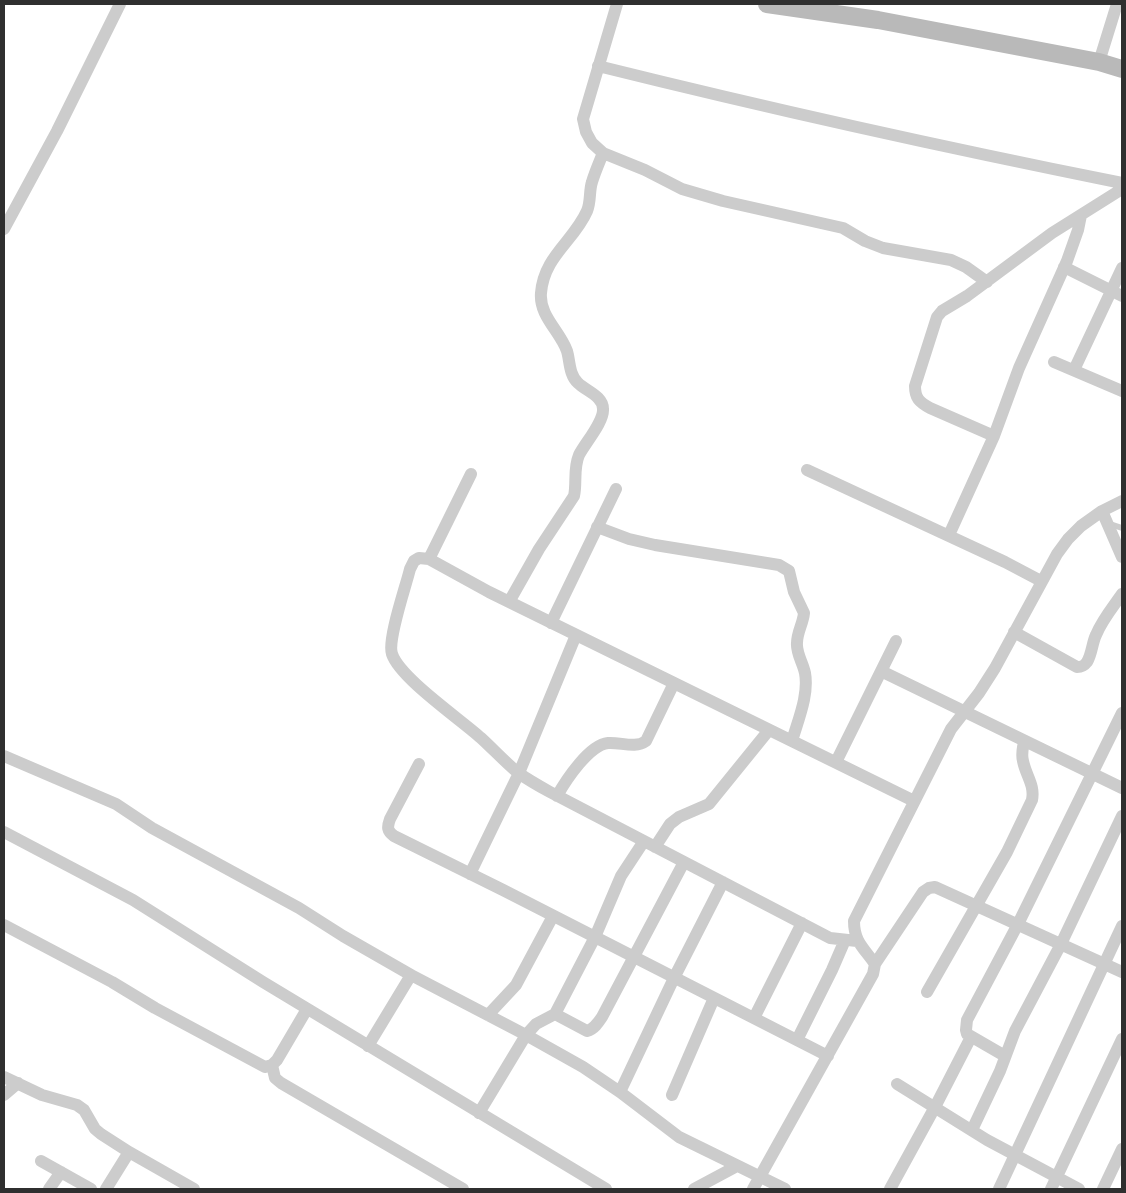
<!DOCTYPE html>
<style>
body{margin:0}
#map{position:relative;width:1126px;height:1193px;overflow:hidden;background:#fff;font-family:Ubuntu,sans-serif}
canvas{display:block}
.frame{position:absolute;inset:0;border:5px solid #2f2f2f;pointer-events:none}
</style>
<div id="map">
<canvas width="1126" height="1193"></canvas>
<div class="frame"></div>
</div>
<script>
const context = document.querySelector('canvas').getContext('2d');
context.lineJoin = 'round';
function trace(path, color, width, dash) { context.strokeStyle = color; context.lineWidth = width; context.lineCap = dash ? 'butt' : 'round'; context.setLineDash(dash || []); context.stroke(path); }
const lane = new Path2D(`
 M1107,523L1122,528`);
const street = new Path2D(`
 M617,4L583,119L586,132L592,143L603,153L645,170L682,189L723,201L843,228L865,241L883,248L951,260L966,267L987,282
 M1099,62L1117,4
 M598,66C771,109 947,148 1122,183
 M4,229L57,131L120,4
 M1064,267L1122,296
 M1054,362L1122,391
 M1074,370L1122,268
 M994,436L930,408C919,402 915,398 915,386L937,317L942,311L967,296L1052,233L1122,189
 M807,470L1005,562L1041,581
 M1102,511L1122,557
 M597,527L629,539L655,545L779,565L789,571L794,592L804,613C803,624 797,632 797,643C796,653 803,663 805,673C809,695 798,720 792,741
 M949,535L994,436L1019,368L1067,261L1078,230L1081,215
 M429,559L471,474
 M509,602L539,549L574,496C577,483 573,469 579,455C585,443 604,422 603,409C603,396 586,391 578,383C569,375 570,361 567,351C560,331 539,316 541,293C544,256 574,241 587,211C591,202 589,191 592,182C595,172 599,163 603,153
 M551,623L616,489
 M1014,632L1077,667C1082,667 1084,666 1087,662C1092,654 1092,643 1096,635C1102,620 1113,607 1122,594
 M881,671L1122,788
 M4,756L116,804L152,828L299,908L343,936L411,975L526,1035L583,1067L620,1092L679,1137L785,1189
 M836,762L896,641
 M419,764L390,819C387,827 387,831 394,836L503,890L828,1056
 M557,796C566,780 589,745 608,743C621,742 635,749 646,741L674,683
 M4,832L133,900L263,982L606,1189
 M655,847L670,824L679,817L709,804L769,730
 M470,874L519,773L576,635
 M4,925L112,982L155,1008L265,1067L272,1065L277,1060L307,1009
 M857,941L830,938L550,792C539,786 527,779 517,772C504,761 493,749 481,738C460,719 400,678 392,654C387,640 406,586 410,569L414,561L419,558L429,559L489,592L914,801
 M875,964L923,892L929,888L935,887L1122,972
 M927,992L1007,852L1032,800C1035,785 1026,776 1023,761C1021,754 1023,748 1024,741
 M555,1014L587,1031C594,1029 598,1023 602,1017L684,862
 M488,1015L516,985L553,916
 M754,1018L802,923
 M797,1040L832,970L845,940
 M368,1046L411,975
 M1005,1056L967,1034L966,1030L967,1020L1018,924L1122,713
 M272,1065L275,1078L281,1083L463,1189
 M4,1077L42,1095L77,1105L84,1110L95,1129L101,1134L129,1152L194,1189
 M897,1084L987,1140L1079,1189
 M620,1092L674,978L723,882
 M4,1095L18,1083
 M672,1095L714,998
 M479,1113L526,1035L536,1024L555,1014L595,937L621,876L644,841
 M972,1130L1000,1071L1015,1031L1061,944L1122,816
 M41,1161L91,1189
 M49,1189L61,1172
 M106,1189L129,1152
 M694,1189L737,1166
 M753,1189L873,974L875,964C864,948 854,942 854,921L951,729L979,693L995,668L1057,554L1068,539L1081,526L1102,511L1122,501
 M890,1189L935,1107L971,1037
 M999,1189L1122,926
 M1051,1189L1122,1039
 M1103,1189L1122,1149`);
const secondary = new Path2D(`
 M767,4L878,20L1099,62L1122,69`);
trace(lane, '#ccc', 6);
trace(street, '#ccc', 12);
trace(secondary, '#b9b9b9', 18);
</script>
